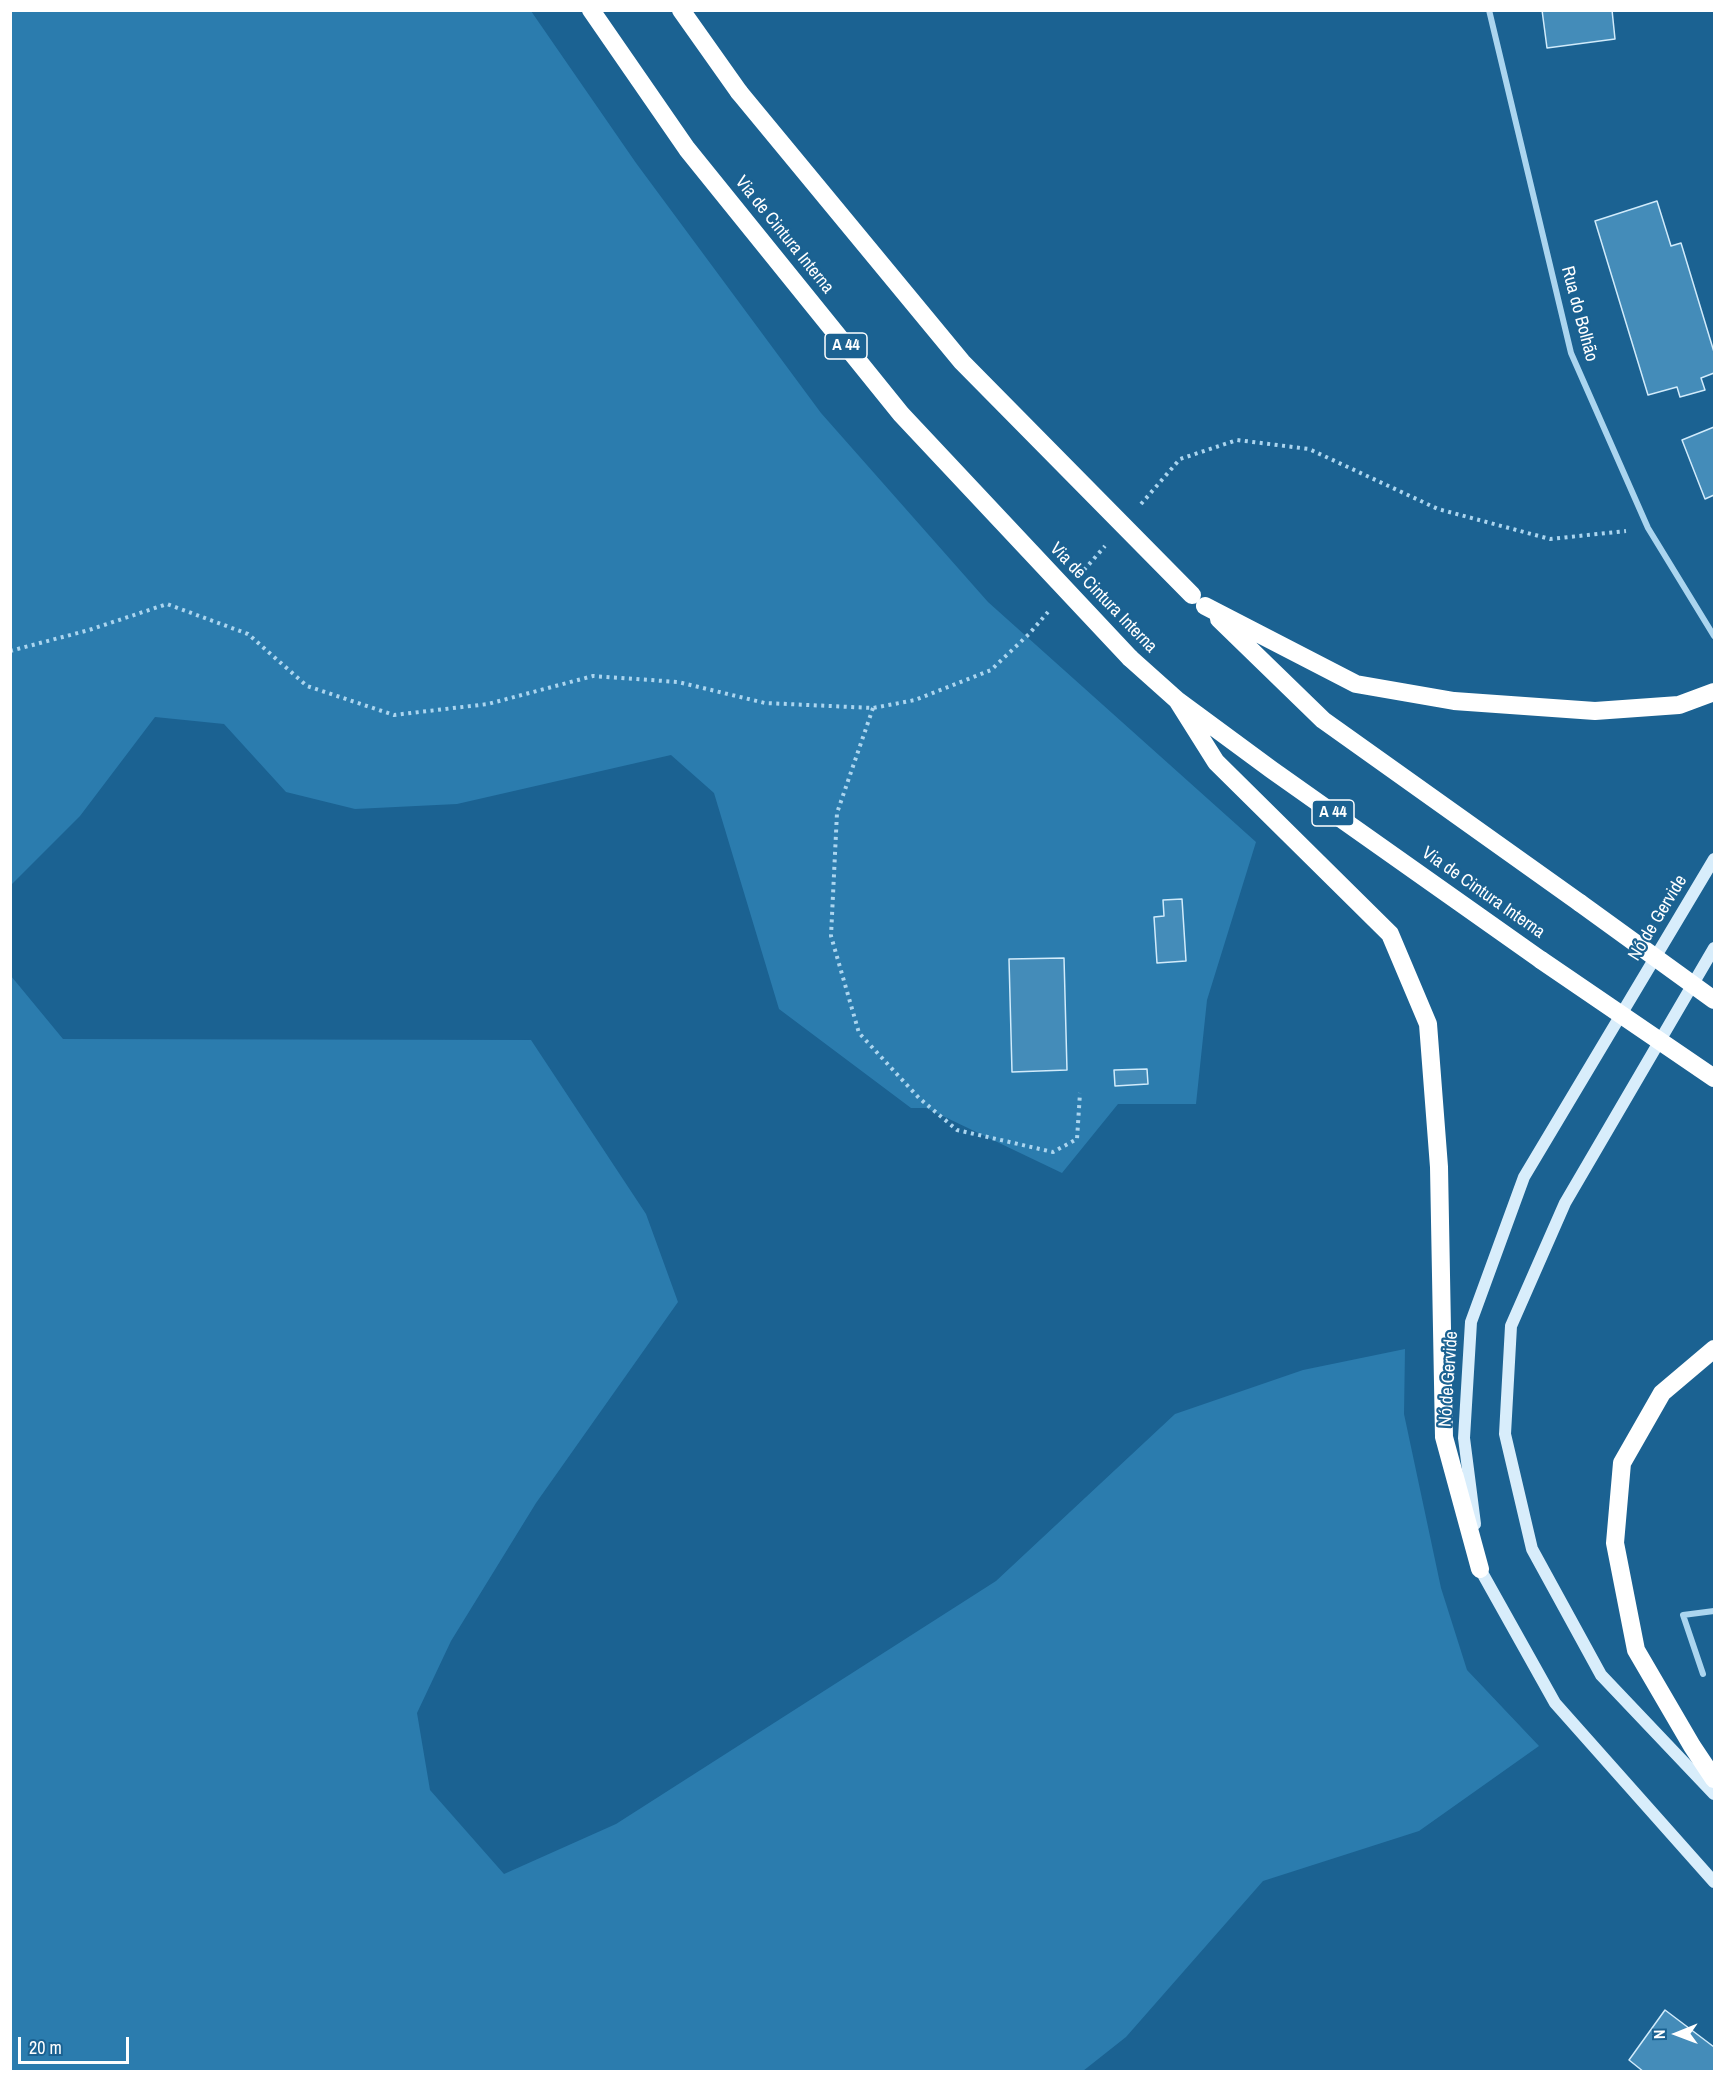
<!DOCTYPE html>
<meta charset="utf-8">
<style>
body{margin:0}
#map{position:relative;width:1725px;height:2082px;overflow:hidden;background:#1b6292;font-family:"Archivo Narrow",sans-serif}
canvas{display:block}
.frame{position:absolute;inset:0;border:12px solid #fff;pointer-events:none}
.north{position:absolute;left:1647px;top:2004px;width:60px;height:60px;-webkit-text-stroke:4px #1b6292;paint-order:stroke;rotate:269deg;font-size:16px;font-weight:700;line-height:24px;text-align:center;color:#fff}
.north::after{content:'';display:block;margin:auto;width:21px;height:27px;background:#fff;clip-path:polygon(50% 0,100% 100%,50% 72%,0 100%)}
.scale{position:absolute;left:18px;top:2037px;width:111px;height:27px;box-sizing:border-box;border:3px solid #fff;border-top:0;padding-left:8px;font-size:18px;line-height:21px;white-space:nowrap;color:#fff;-webkit-text-stroke:4px #1b6292;paint-order:stroke}
</style>
<div id="map">
<canvas width="1725" height="2082"></canvas>
<div class="frame"></div>
<div class="north">N</div>
<div class="scale">20 m</div>
</div>
<script>
const context = document.querySelector('canvas').getContext('2d');
context.lineJoin = 'round';
function fill(path, color) { context.fillStyle = color; context.fill(path, 'evenodd'); }
function trace(path, color, width, dash) { context.strokeStyle = color; context.lineWidth = width; context.lineCap = dash ? 'butt' : 'round'; context.setLineDash(dash || []); context.stroke(path); }
function write(font, color, halo, rows, align = 'center') {
  context.font = font + ' "Archivo Narrow",sans-serif'; context.lineWidth = 4.5; context.setLineDash([]); context.textBaseline = 'middle'; context.strokeStyle = halo; context.fillStyle = color; for (const [text, x, y, turn = 0] of rows) {
    context.save(); context.translate(x, y); context.rotate((+turn || 0) * Math.PI / 180); context.textAlign = isNaN(turn) ? turn : align; if (halo) context.strokeText(text, 0, 0); context.fillText(text, 0, 0); context.restore();
  }
}
const green = new Path2D(`
 M11,10L531,11L636,163L821,413L988,602L1256,842L1207,1000L1196,1104H1118L1062,1173L926,1108H911L779,1009L714,793L671,755L457,804L355,809L286,792L224,724L155,717L80,816L11,885Z
 M11,976L63,1039L531,1040L646,1214L678,1302L536,1503L451,1641L417,1713L430,1790L504,1874L616,1824L996,1581L1175,1414L1303,1370L1405,1349L1404,1414L1441,1588L1467,1670L1539,1746L1419,1831L1263,1881L1126,2037L1083,2071H11Z`);
const building = new Path2D(`
 M1542,10H1612L1615,39L1547,48Z
 M1657,201L1671,246L1681,243L1714,352V373L1701,378L1705,390L1680,397L1677,387L1648,395L1595,221Z
 M1714,427V495L1705,499L1682,440Z
 M1182,899L1186,961L1157,963L1154,917L1164,916L1163,900Z
 M1064,958L1067,1070L1012,1072L1009,959Z
 M1147,1069L1148,1084L1115,1086L1114,1070Z
 M1665,2010L1714,2047V2072H1644L1629,2060Z`);
const path = new Path2D(`
 M1141,504L1180,459L1237,440L1309,449L1438,509L1550,539L1626,531
 M1084,570L1105,546
 M10,651L89,630L167,604L248,634L307,686L394,715L488,704L593,676L678,682L765,703L873,708L915,700L991,670L1029,634L1048,612
 M873,708L837,813L831,936L859,1033L919,1098L957,1130L1053,1152L1077,1139L1080,1093`);
const street = new Path2D(`
 M1489,10L1571,353L1648,528L1714,636
 M1703,1674L1683,1615L1714,1611`);
const secondary = new Path2D(`
 M1714,948L1565,1203L1511,1326L1505,1434L1532,1549L1601,1675L1714,1794
 M1475,1524L1464,1438L1471,1322L1524,1177L1714,859
 M1479,1562L1480,1569L1555,1703L1714,1882`);
const highway = new Path2D(`
 M681,10L739,92
 M1205,606L1356,684L1454,701L1595,711L1679,705L1714,692
 M1219,619L1323,720L1580,903
 M1130,658L1177,700L1272,770L1541,960
 M1177,700L1216,762L1390,934L1428,1024L1439,1167L1444,1437L1480,1569
 M1714,1349L1662,1393L1622,1463L1615,1543L1636,1650L1692,1746L1714,1779`);
const highwayBridge = new Path2D(`
 M591,10L687,149L901,414L1130,658
 M739,92L962,362L1192,595
 M1580,903L1714,1000
 M1541,960L1714,1078`);
const shields = [
 [846,346,42],
 [1333,813,42]
];
const shieldNames = [
 ["A 44",846,346],
 ["A 44",1333,813]
];
const streetNames = [
 ["Via de Cintura Interna",784,235,51],
 ["Rua do Bolhão",1579,314,75],
 ["Via de Cintura Interna",1103,598,46],
 ["Via de Cintura Interna",1483,893,35],
 ["Nó de Gervide",1658,918,-59],
 ["Nó de Gervide",1449,1379,-86]
];
fill(green, '#2b7cae');
fill(building, '#448cb9');
trace(building, '#d1ebfb', 1.5);
trace(path, '#abd5ef', 4, [3, 4.5]);
trace(street, '#abd5ef', 6);
trace(secondary, '#d8edfb', 12);
trace(highway, '#fff', 18);
trace(highwayBridge, '#fff', 18);
for (const [x, y, w] of shields) { const box = new Path2D(); box.roundRect(x - w / 2, y - 13, w, 26, 4.5); context.fillStyle = '#1b6292'; context.fill(box); trace(box, '#fff', 1.5); }
write('bold 16px', '#fff', null, shieldNames);
write('18px', '#fff', '#1b6292', streetNames);
</script>
